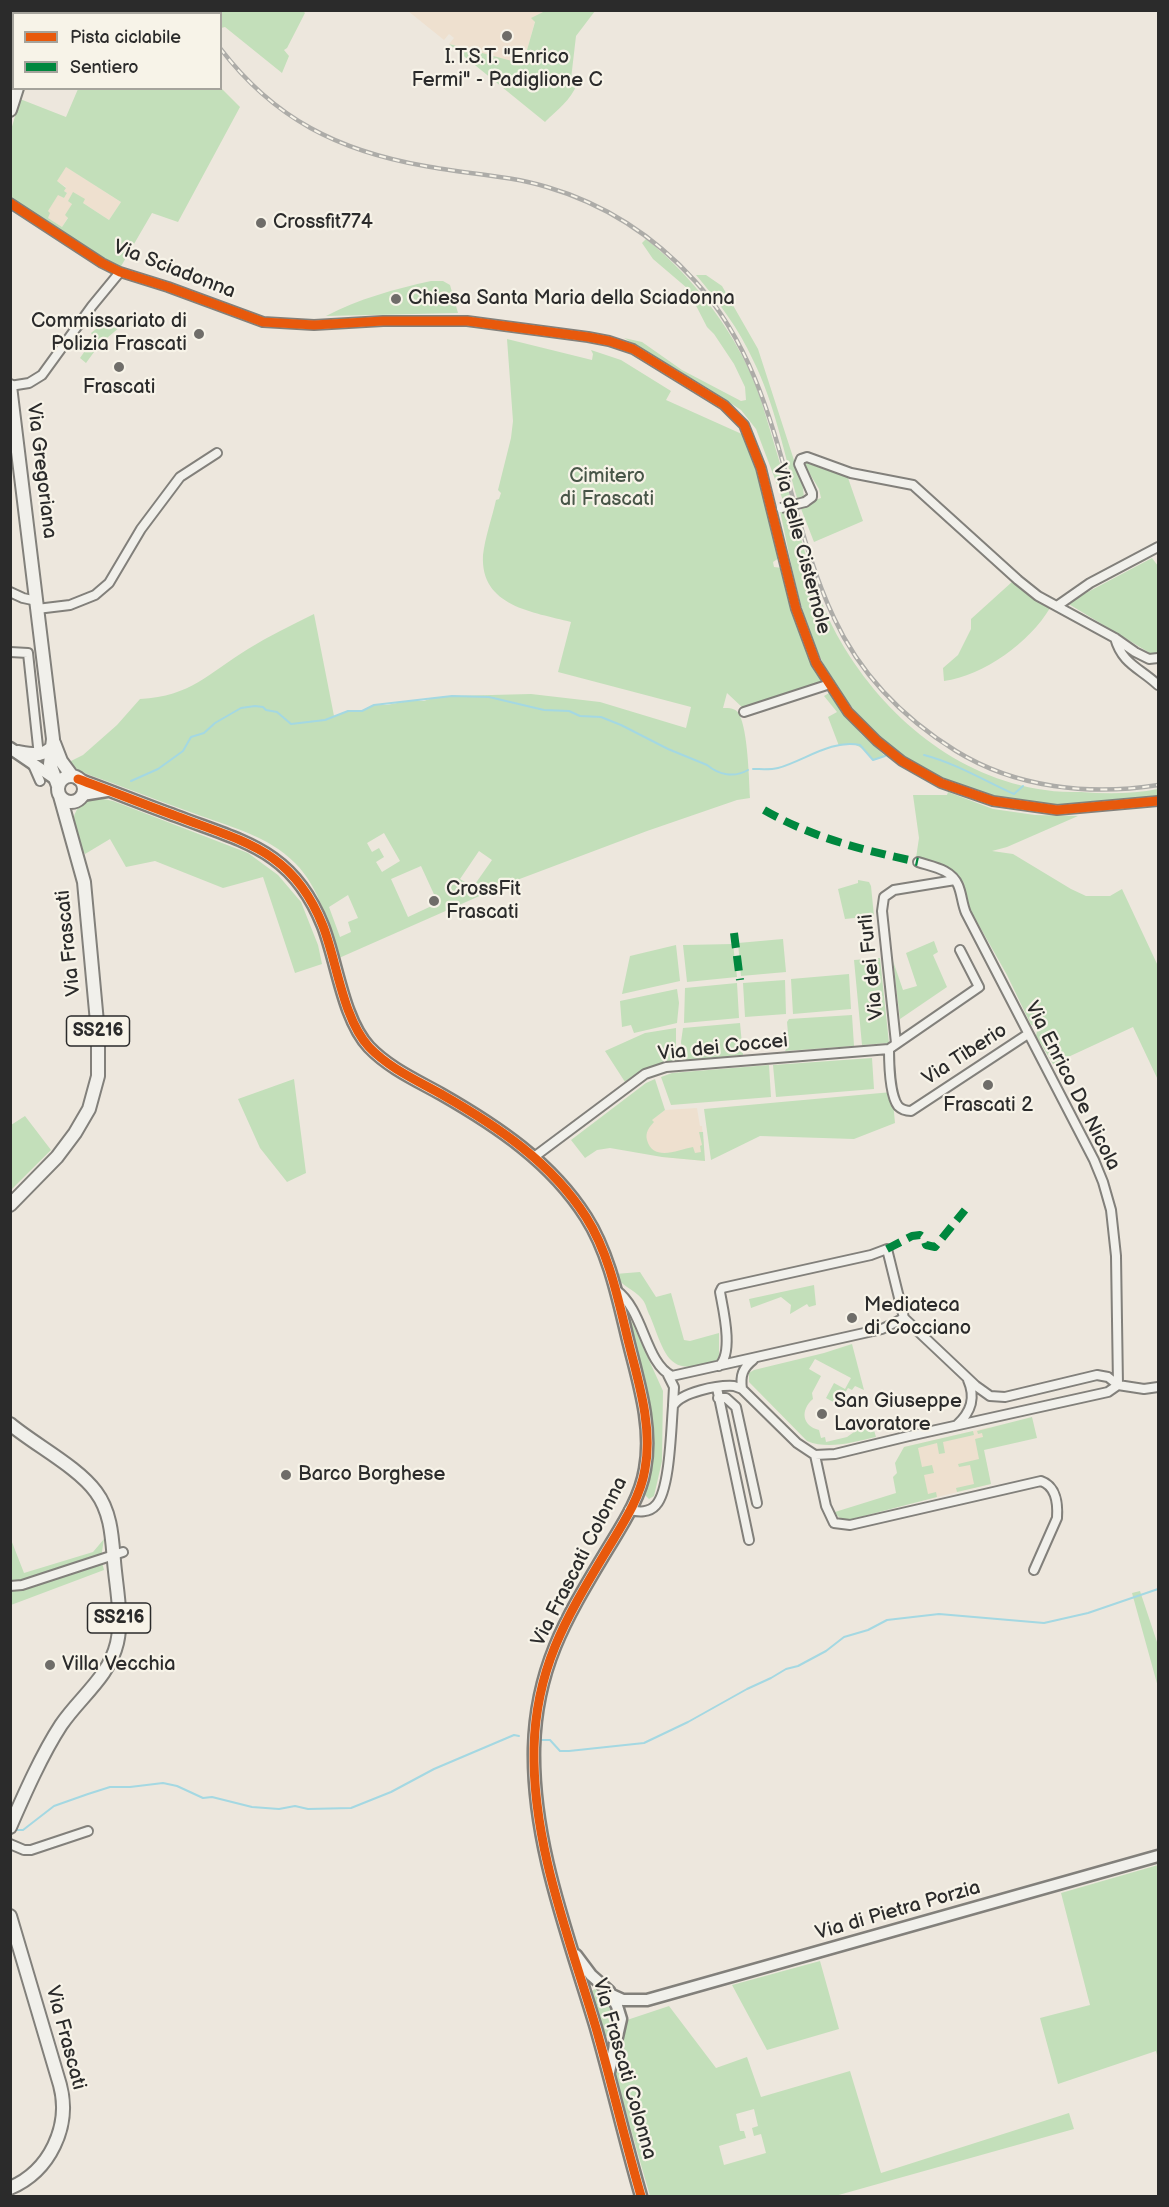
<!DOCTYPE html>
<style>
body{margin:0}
#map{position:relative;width:1169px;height:2207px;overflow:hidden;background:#ede7dd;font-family:"Balsamiq Sans",sans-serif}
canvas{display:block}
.frame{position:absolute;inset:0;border:12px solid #2b2b2b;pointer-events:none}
.legend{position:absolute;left:12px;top:12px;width:210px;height:78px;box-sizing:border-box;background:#f7f3e8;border:2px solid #a5a39c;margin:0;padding:8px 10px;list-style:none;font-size:18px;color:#2b2b2b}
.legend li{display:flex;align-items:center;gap:12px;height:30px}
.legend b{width:30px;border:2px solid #a5a39c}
</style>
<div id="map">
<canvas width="1169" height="2207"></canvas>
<div class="frame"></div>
<ul class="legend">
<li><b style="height:8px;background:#e8590c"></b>Pista ciclabile</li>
<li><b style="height:8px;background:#00873e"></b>Sentiero</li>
</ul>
</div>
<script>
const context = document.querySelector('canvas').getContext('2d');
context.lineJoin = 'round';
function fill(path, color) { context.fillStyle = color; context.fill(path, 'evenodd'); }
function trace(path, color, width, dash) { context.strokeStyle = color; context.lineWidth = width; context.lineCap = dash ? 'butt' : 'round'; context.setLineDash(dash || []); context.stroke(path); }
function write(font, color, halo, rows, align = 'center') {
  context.font = font + ' "Balsamiq Sans",sans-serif'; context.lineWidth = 4.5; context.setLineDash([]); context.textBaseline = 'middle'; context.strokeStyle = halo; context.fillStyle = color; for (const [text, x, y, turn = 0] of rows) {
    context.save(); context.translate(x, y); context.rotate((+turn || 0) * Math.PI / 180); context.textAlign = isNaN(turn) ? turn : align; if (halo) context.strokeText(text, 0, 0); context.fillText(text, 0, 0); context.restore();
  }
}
const built = new Path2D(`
 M408,11H545L532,18L535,21L523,65L449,44L454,38L449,34L444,40Z
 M26,141L121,202L109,220L83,203H72L68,217L62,227L11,194L12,165L64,198L67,193L64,191L66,187L17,156Z
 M697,1108L700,1126H702L705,1161L662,1157L625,1140L665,1110Z
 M990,1427L981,1439L991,1484L912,1503L904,1447Z`);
const green = new Path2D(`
 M212,11H303L305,13L287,48L284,50L289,56L282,73L225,27L221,28L220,14L213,13Z
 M545,11H595L576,36L571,79H574L577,84C571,100 557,110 545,122L449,44L523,64L535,22L531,18Z
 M221,88L240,107L178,222L152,213L120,268L11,198V130L20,99L66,117L78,89ZM66,167L121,202L109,220L83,203L85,199L73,192L68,201L72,204L65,215L68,218L62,227L48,218L50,213L48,211L58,195L64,198L67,193L64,191L66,188L57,181Z
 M646,239C695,278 740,338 760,397C771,432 781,468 792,503L786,505L784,503L756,429L741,410L706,387L624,338L642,342L682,370L741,401L746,400L745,387L734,364L714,334L707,327L687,288L653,259L642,243Z
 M696,275H706L722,286L758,349L803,488L804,498L798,501C784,454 775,404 753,360C739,329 718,301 696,275Z
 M431,281H443L450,285L458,313L326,316C358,299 395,289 431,281Z
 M111,317L120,327L107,338L105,337L86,363L80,358L94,338L91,333Z
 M507,339L592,360L593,354L591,350L621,360L671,391L666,400L744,435L759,470L764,501L768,509L778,551L779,558L773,562L774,567L782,568L797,626L822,681L744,709L727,693L723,708C729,708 736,708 739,714C748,730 749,780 750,798L737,800L647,831L509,883L339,958C329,926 320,888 295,863C269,836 228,826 193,813C156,800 119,785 81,772L67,763L83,755L117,725L140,699C192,696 207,674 248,649C269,636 292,625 314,614L334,716L348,711H362L372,705H387L412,700L424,701L432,698L452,696L531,694L600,702L686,728L691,707L558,672L571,622C534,612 480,607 483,555C485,537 492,518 496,500L499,499L501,493L498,490L511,438L513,421ZM384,833L400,861L382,872L376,862L384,857L379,848L372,852L367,843ZM479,851L492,860L473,887L460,879ZM421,866L438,903L408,917L391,879ZM348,895L358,918L348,922L351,932L340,937L329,907Z
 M810,462L847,475L863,521L814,542L800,506L821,498L819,489L805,466L806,463Z
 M793,509C805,553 817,601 841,642C884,716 957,778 1045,790C1057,792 1069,792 1081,792C1107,794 1133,794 1158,789V798C1121,801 1082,807 1045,805C947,799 855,739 816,648C798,605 790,557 780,511Z
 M1152,558L1158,566V656L1153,655L1067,603Z
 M1013,581L1050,608C1030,642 983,676 944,681L943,668L958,655L971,629V619Z
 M829,693L861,734L885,756L873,760C862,748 857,740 839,746L828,717L837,712L824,696Z
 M948,792L993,809L1035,815L1078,816L1007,847L992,851L1013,854L1071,889L1086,896H1110L1122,889L1158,966V1080L1133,1027L1053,1064L1036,1036L1037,1031L1035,1026L1031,1025L1007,975L967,904L964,883L950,868L916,858L919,838L913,795H947Z
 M94,797L113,801L248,853L278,875L301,902L318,945L322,964L295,973L263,877L223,888L155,861L126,867L110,839L85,854C82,848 78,842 75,836C69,819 77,801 94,797Z
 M858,880L869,882L871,886L874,916L845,919L838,889L858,883Z
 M783,939L786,972L741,976L738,943Z
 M934,941L938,952L933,955L947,987L900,1019L893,961L903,990L917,986L906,953Z
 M733,944L737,977L687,982L683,945Z
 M676,945L680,981L622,994L630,956Z
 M880,958L889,1043L862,1045L854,960Z
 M849,974L851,1009L793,1014L791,979Z
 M785,980L786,1014L745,1017L743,983Z
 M737,983L739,1018L684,1023L685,988Z
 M677,989L679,1003L677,1023L634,1033L631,1025L622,1027L620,1001Z
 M852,1015L854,1046L785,1051L789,1044L787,1022L789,1019Z
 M740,1023L743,1055L683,1061L681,1042L683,1028Z
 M676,1028V1061C656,1063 640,1070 625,1082L605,1051L645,1033Z
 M872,1058L874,1089L776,1097L773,1065Z
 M769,1065L771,1097L671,1105L661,1077L672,1073Z
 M294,1079L306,1173L287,1182L260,1148L238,1099Z
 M655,1079L665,1110L652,1120L654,1122C649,1127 645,1133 647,1140C653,1162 678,1150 693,1147L695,1153L701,1152L700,1146L702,1145L699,1132H703L705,1161L662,1157L610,1148L597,1150L585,1158L571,1140L646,1083Z
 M892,1092L895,1123L854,1139L760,1136L711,1160L704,1109Z
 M25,1116L51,1150L11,1190V1125Z
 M640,1272L656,1297L671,1293L684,1340L690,1341L719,1333V1356L717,1360C668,1379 666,1356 650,1316C647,1311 646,1303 642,1299C634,1289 620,1286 615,1274Z
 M814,1285L816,1305L809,1307L807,1304L790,1314L791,1305L781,1297L751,1308L749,1299Z
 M624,1305L663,1391L662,1461L654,1496L649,1499L644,1494L650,1454Z
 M852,1344L864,1390L855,1386L852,1390L848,1388L843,1396L835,1403L826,1398L834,1383L845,1389L851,1378L815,1359L809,1369L821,1376L812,1393L813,1399C800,1410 802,1426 819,1430L821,1438L825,1437L826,1442L847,1437L871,1420L876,1437C853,1442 829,1450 807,1441L749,1382V1373L754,1370L824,1353Z
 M1032,1417L1037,1438L984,1450L991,1484L957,1492L956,1488L974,1484L970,1465L959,1467L958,1464L979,1459L975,1439L983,1437L982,1433L978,1434L977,1431Z
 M973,1431L974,1435L943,1442L945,1453L939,1454L937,1443L918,1448L922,1467L932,1465L934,1473L924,1475L928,1494L936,1492L937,1497L852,1519C845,1520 838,1519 835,1512L896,1493L893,1477L897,1473L895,1463L904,1447Z
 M10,1537L24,1573L93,1552L104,1539L101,1558L104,1570L11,1605Z
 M1140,1591L1158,1645V1687L1132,1593Z
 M1158,1865V2059L1156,2051L1058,2084L1040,2018L1090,2005L1061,1893Z
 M820,1961L839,2029L767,2050L732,1985Z
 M595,1989C614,2004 616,2013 609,2036L602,2037L588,1993Z
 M669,2006L716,2068L747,2057L761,2097L850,2071L881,2173L1069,2113L1074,2129L835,2196H650L613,2067L618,2030L627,2020ZM754,2109L758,2126L752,2128L754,2136L761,2134L766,2153L724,2165L719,2146L746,2138L744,2131H740L736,2114Z`);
const stream = new Path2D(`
 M924,755C955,763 985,781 1014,794L1023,786
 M753,769C761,769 770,770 778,768C804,761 831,739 860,745L873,760L885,756
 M131,781L158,769L183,751L191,737L204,733L215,723L241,708L255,706L263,707L266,710L277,712L291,724L325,720L348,711H362L374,705L452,696L489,697L544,710L569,711L580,716L601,717L621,725L668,749L707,765C719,775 734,778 748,770
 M541,1740H550L560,1751H569L644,1743L688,1722L747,1689L771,1678L786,1669L798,1666L826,1651L844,1637L868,1630L887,1620L939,1614L1044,1623L1088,1613L1158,1589
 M17,1830H23L54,1806L88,1794L110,1787H130L163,1783L177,1786L203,1798L212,1797L252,1807L279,1809L295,1806L308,1809L351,1808L391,1792L434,1769L514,1735L519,1736`);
const street = new Path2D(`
 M10,203L102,263L120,272L168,287L263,322L314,325L383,321H467L588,337L609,341L633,349L724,405L744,425L761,468L796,609L816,663L848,712L877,741L902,761L941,783L993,801L1057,810L1158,801
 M10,386L29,383L42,375L92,306L120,272
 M805,502L812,497V493L799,464L801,459L807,457L851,473L913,485L1018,580L1038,596L1115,638L1135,652L1149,659L1158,658
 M10,592L23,598L37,601
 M1057,606L1090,583L1158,547
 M37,609L70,605L95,595L109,583L141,529L180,477L217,453
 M1115,638C1122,664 1140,668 1158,685
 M10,652L28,653L39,756
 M744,712L830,684
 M33,765L40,781
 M918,862C933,867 951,869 958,885C962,894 962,904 966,913L1094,1160L1103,1182L1111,1210L1116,1256L1118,1385
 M896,1043L882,911L884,897L894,890L955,880
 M889,1049C889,1063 890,1095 898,1106C902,1110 906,1111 911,1111L1028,1034
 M534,1157L645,1074L666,1067L889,1049L979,987L960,950
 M616,1290C644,1310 645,1363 672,1376L882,1329L904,1318
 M904,1318L976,1386L990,1396L1005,1397L1097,1375L1108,1377L1118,1385
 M719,1366C734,1353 723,1309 720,1292L722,1288L871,1255L887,1249L904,1318
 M668,1375L674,1387L673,1405
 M1118,1385L1144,1389L1158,1387
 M717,1388L749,1540
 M742,1389C740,1375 743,1368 753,1360
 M718,1398H726L736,1407L757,1503
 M957,1425C971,1412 976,1398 968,1380
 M815,1455L835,1454L909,1436L1108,1392L1118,1385
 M629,1510C639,1512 649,1513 656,1505C670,1490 671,1429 673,1406C681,1392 718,1385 734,1386L742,1389L797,1443L815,1455L826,1506L834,1523L850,1525L1041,1481C1056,1486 1058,1504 1057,1518L1034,1570
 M10,1586L22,1585L123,1552
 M10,1844L24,1850H31L88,1831`);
const secondary = new Path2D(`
 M10,748L54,778
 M78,779C111,791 143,804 176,816C244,842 293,850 323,926C337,962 343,1019 369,1047C389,1068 416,1080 441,1094C497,1126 551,1162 586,1217C609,1253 618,1299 628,1340C638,1381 653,1426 645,1469C640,1500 620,1528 604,1555C565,1620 536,1669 534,1748C532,1844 569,1937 596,2028C612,2084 625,2141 641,2196
 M82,795L107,791
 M576,1955L591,1975L609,1991L617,2006L621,2019L609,2072
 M612,1995L623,2000H647L1158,1856`);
const primary = new Path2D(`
 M44,14L45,10
 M10,110L17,88
 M10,386L53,739L50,764L58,786
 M54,743L61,761L72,776
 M18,752C30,754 43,757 52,747
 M58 789a13 13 0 1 1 26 0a13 13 0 1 1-26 0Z
 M10,1205L57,1157L75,1133L89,1109L98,1076V1033L84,882L60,796
 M10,1424C35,1445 78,1467 96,1492C111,1512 112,1537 114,1561C116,1587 123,1617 117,1643C109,1677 80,1697 61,1725C42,1754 24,1795 10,1827
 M10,1916L60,2085C71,2126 50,2171 10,2188`);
const rail = new Path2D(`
 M195,10L197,14
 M220,48C274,119 339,151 425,166C466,174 507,175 547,187C605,204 655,237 695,281C781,375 782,507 834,618C860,674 903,718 956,751C1016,788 1090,796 1158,785`);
const streetBridge = new Path2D(`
 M781,508L805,502`);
const quiet = new Path2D(`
 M764,810C813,838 863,850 918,862
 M734,933L740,980
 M887,1249L912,1236L920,1235L924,1238L926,1245L935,1247L965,1210`);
const cycleway = new Path2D(`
 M10,203L102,263L120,272L168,287L263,322L314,325L383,321H467L588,337L609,341L633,349L724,405L744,425L761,468L796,609L816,663L848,712L877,741L902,761L941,783L993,801L1057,810L1158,801
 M78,779C111,791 143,804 176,816C244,842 293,850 323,926C337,962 343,1019 369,1047C389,1068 416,1080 441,1094C497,1126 551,1162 586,1217C609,1253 618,1299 628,1340C638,1381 653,1426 645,1469C640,1500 620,1528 604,1555C565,1620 536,1669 534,1748C532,1844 569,1937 596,2028C612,2084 625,2141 641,2196`);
const markers = [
 [507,36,6,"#6f6d69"],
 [261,223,6,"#6f6d69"],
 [396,299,6,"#6f6d69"],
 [199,334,6,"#6f6d69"],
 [119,367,6,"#6f6d69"],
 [434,901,6,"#6f6d69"],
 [988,1085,6,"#6f6d69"],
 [852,1318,6,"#6f6d69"],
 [822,1414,6,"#6f6d69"],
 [286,1475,6,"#6f6d69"],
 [50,1665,6,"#6f6d69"]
];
const shields = [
 [98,1031,63],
 [119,1618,63]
];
const shieldNames = [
 ["SS216",98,1031],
 ["SS216",119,1618]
];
const poiNames = [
 ["I.T.S.T. \"Enrico",507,58,"center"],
 ["Fermi\" - Padiglione C",507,81,"center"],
 ["Crossfit774",273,223],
 ["Chiesa Santa Maria della Sciadonna",408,299],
 ["Commissariato di",187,322,"right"],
 ["Polizia Frascati",187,345,"right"],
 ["Frascati",119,388,"center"],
 ["CrossFit",446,890],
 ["Frascati",446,913],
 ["Frascati 2",988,1106,"center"],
 ["Mediateca",864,1306],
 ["di Cocciano",864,1329],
 ["San Giuseppe",834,1402],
 ["Lavoratore",834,1425],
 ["Barco Borghese",298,1475],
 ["Villa Vecchia",62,1665]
];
const streetNames = [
 ["Via Sciadonna",174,270,21],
 ["Via Gregoriana",41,471,83],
 ["Via delle Cisternole",801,549,75],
 ["Via Frascati",69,943,-96],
 ["Via dei Furli",872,967,-96],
 ["Via dei Coccei",723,1048,-6],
 ["Via Tiberio",965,1055,-33],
 ["Via Enrico De Nicola",1072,1086,63],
 ["Via Frascati Colonna",580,1562,-63],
 ["Via di Pietra Porzia",898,1911,-16],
 ["Via Frascati",65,2038,75],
 ["Via Frascati Colonna",624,2069,74]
];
const parkNames = [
 ["Cimitero",607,477],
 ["di Frascati",607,500]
];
fill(built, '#eee0cf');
fill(green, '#c3dfba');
trace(stream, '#a4d8e2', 2);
trace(street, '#82807b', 12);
trace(secondary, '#82807b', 15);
trace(primary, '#82807b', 16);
trace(street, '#f1f0eb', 8);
trace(secondary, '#f1f0eb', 10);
trace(primary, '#f1f0eb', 12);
trace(rail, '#adaca8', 4.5);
trace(rail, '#f7f3e8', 2, [7]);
trace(streetBridge, '#82807b', 12, []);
trace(streetBridge, '#f1f0eb', 8);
trace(quiet, '#00873e', 8, [15, 8]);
trace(cycleway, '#e8590c', 9);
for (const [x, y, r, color] of markers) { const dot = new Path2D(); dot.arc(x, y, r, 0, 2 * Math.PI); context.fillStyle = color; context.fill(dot); trace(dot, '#f7f3e8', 2); }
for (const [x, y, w] of shields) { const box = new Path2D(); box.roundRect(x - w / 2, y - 15, w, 30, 4.5); context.fillStyle = '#f7f3e8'; context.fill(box); trace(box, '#2b2b2b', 1.5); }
write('bold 18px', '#2b2b2b', null, shieldNames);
write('20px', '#2b2b2b', '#f7f3e8', poiNames, 'left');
write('20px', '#2b2b2b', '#f7f3e8', streetNames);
write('20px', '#485648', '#f7f3e8', parkNames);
</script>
